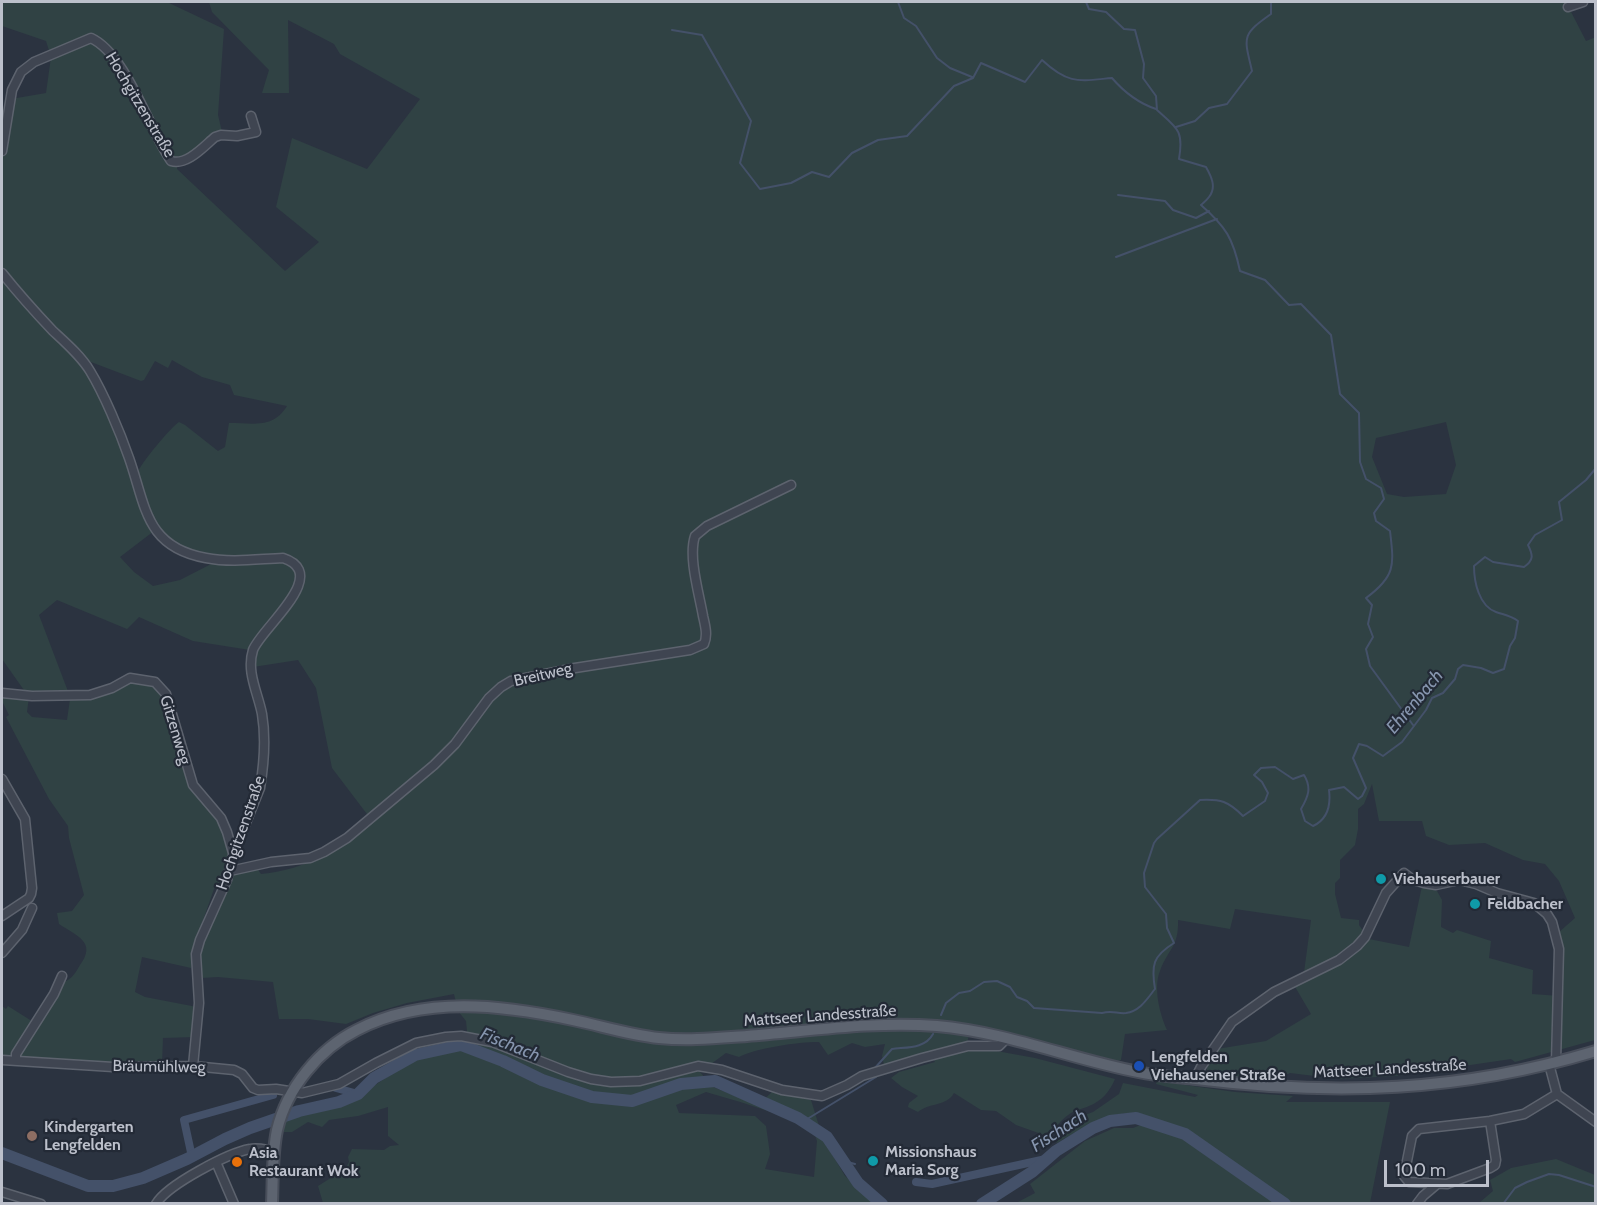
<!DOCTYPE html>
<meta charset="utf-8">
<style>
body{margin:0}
#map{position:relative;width:1597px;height:1205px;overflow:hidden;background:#2b3340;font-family:Cabin,sans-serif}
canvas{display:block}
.frame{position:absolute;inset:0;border:3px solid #bcc0cb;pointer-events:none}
.scale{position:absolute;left:1384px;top:1160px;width:105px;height:27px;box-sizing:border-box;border:3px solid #bcc0cb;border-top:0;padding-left:8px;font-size:18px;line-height:21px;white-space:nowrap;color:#bcc0cb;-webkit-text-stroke:4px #232a36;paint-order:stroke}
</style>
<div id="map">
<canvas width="1597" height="1205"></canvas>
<div class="frame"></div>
<div class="scale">100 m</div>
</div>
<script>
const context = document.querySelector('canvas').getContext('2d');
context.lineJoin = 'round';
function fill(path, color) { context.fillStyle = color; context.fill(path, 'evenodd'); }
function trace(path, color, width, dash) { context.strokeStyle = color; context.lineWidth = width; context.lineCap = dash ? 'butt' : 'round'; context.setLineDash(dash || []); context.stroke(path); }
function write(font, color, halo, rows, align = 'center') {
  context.font = font + ' Cabin,sans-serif'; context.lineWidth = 4.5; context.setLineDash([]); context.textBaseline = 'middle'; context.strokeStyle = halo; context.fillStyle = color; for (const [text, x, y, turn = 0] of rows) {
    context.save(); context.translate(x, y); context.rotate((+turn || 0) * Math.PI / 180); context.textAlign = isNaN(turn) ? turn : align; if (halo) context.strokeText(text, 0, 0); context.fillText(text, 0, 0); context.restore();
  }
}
const green = new Path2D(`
 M2,2H167L224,29L218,115L222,132L186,157H178L177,169L285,271L319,242L276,207L292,138L367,169L420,99L340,54L334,44L288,20L289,93H262L269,70L212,12L209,2H1578L1568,6L1586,41L1596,37L1595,1040L1515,1062L1511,1059L1396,1076L1339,1079L1290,1073L1272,1082L1207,1073V1066L1217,1049L1266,1041L1311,1014L1294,985L1303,980L1311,920L1235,909L1230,929L1178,920C1179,947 1168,949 1160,971C1153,988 1160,1015 1167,1030L1125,1034L1121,1060L1112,1062L947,1022L864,1018L852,1019L839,1017L833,1020L830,1032L910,1028L969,1035L967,1043L980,1048L1035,1058L1115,1079C1110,1091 1102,1101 1089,1106C1083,1109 1077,1109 1071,1113C1061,1119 1055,1129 1047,1136L1016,1125L996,1111L981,1110L954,1093C946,1107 930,1102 918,1112L908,1107L909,1103L918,1096L902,1087L891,1078L899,1072L935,1062L930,1053L884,1065L882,1056L885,1044L865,1047L852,1043L828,1055L819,1042C797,1042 757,1048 739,1057L726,1053L700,1072L713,1087L758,1105L773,1091L811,1100L823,1139L845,1176L876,1203H323L318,1186L345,1169L349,1162L348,1157L352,1149L384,1150L390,1146L399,1145L388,1136V1107L358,1116L329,1120L322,1127L308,1122L292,1132H284V1124L288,1116C302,1113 349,1105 360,1098C365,1095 369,1089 374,1086C403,1065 427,1052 463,1048L467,1031L466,1021L458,1011L454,994L407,1003L373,1013L346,1024L308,1019H279L273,982L218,977L201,978L196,958L229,877L234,873L256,867L261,874C309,869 336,850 373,822L332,768L316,688L298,660L253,667L257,646L300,588L293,561L216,558L182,549L154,526L138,472C140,464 173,425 179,422L185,425L218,451L225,447L229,423C253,423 273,429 287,406L234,395L230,385L202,377L172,360L168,368L155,361L144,380L141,381L83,359L2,270V159L11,99L46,93L51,57L46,41L2,26ZM1446,422L1456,465L1446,494L1404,497L1387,494L1372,457L1376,438ZM1372,784L1379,821H1422L1426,836L1449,845L1485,843L1523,860L1545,864L1559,881L1575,918L1558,933L1560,996L1532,994L1533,970L1489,958L1491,941L1457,930L1453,933L1441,927L1442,900L1437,891L1422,886L1409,947L1369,939L1359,925V920L1341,918L1335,894V883L1340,878V860L1355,845L1358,829V809L1364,804ZM706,1092C742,1103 781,1112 814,1132L817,1141L814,1177L765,1169L770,1154L766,1126L755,1116L679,1113L676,1105Z
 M2,275L86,367L118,433L154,531L120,557L134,572L153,586L180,580L217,561H280L292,566L297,574L296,587L250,650L193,641L139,617L127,629L57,600L39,615L69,694L26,693L2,659Z
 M131,681L151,683L162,690L188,779L218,816L231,857L229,871L214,889L201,926L191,968L142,957L135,992L145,997L197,1007L195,1037L163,1038L162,1064H125L2,1056V1006L6,1009L8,1006L38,1025L64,982C72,979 76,972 80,965C97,942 77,936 59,924L57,913L72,911L84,895L69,838L68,826L49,799L6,717L9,715L2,701V696L29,697L27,712L32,717L67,720L70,699C82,698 94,699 105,695C115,691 122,684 131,681Z
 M1157,1081L1235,1092L1293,1096L1286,1102H1390L1370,1203H1016L1035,1193L1030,1184L1085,1141L1114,1128H1133L1153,1120C1129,1107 1109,1116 1086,1127C1076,1132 1066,1137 1057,1143L1054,1139L1071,1120L1093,1112L1119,1094L1123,1083L1195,1097L1198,1095L1156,1084Z
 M1556,1159L1595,1175V1203H1479L1493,1191L1490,1180L1511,1168Z`);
const stream = new Path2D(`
 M898,2L904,18L916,26L937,58L950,68L972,77
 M1086,2L1089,9L1106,12L1124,29L1135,30L1144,64L1143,78L1156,96L1157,110C1177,128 1184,130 1179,159L1206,167C1211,176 1217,187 1209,197C1207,200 1204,202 1201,205C1226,227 1233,238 1240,271L1265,280L1289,305L1301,304L1331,335L1340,394L1359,413L1360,462L1366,479L1381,488L1384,499L1374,513L1376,521L1390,531C1394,565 1396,576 1366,598L1372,605L1368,624L1373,637L1366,649L1370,666L1413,725
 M672,30L702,35L751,121L740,163L760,189L791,183L812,172L829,177L852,153L878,140L907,136L954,86L973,78L981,63L1025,82L1042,60C1069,85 1079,81 1112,78C1124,92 1138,103 1156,109
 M1176,127L1195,121L1209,108L1227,104L1252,71C1244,37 1241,35 1271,14V2
 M1118,195L1165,201L1173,210L1196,218L1209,211
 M1116,257L1217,219
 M941,1015L946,1003L959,993L970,991L984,982L997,981L1010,987L1017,997L1027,1001L1034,1008L1102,1013C1113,1010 1117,1014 1126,1013C1140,1011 1147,999 1155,989C1151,965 1153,956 1174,943L1167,928L1166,914L1145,887L1144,873L1154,843L1157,839L1200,800C1221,799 1228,801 1243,816L1265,801L1268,793L1262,782L1254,775L1261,768L1275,767L1293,779L1304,775C1312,788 1308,797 1301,809L1305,821L1313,826C1328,819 1331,806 1329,790L1344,787L1358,799L1362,796L1366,788L1353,758L1359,744L1367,746L1383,756L1402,742L1426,710L1432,698L1443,693L1455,679L1458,669L1463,665L1481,668L1493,673L1504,669L1510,646L1515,638L1518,621C1510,615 1505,615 1496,612C1479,606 1474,582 1474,566L1485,557L1493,562L1524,567C1534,560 1533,555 1528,545L1535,535L1562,520L1559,502L1586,480L1596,468
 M874,1069L892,1049C906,1047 925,1049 933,1034
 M804,1121L876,1077L875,1074
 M840,1160L855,1164
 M1503,1204L1515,1188L1527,1182L1549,1174L1559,1175L1596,1187`);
const canal = new Path2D(`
 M336,1088L358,1094
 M192,1157L184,1120L273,1095
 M916,1182L932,1184L1046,1159`);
const river = new Path2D(`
 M2,1153L88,1186H113L143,1178L187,1159L225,1139L250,1128L299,1111L339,1102L358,1094L374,1078L415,1055L461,1045L503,1061L542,1080L592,1097L632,1101L681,1084L715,1081L798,1118L827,1137L858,1183L882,1204
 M982,1204L1032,1172L1056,1151L1093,1128L1110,1121L1136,1118L1185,1134L1285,1204`);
const minor = new Path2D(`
 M1568,7L1583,2
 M2,151L12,90L21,72L34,62L91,38C126,54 149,129 171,161C187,166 204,146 215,137L221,135L237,136L256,132L251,116
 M2,273C18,293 35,312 53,331C66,343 81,356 90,371C104,394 120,432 129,458C146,506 145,547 206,558C231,563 258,559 283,558C332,574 261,628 253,650C246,672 258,693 262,714C266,738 264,764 260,788L233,855L227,880L200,940L196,954L199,1003L193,1066
 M2,693L32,696L90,695L112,688L130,678L155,682L166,694L193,785L221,818L227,832L233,853
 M2,779L25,819L32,888L31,894L29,898L2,916
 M230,871L271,862L310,858L324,852L347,838L434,765L455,744L489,698L501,687L511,681L575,668L690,650L704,644C708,635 705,625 703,616C699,593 688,557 695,536L707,526L791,485
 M2,953L22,930L32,908
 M2,1060L113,1067L193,1066L234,1070L242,1074L253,1088L258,1090L276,1089L302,1093L339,1084L376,1063L416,1043L446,1037L461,1036L492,1042L568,1072L591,1079L611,1082L640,1081L698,1066L722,1070L782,1090L822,1096L847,1085L862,1076L922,1058L968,1046H999L1006,1039
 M16,1061V1054L54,994L62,976
 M1549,1064L1557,1094L1596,1122
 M1195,1079L1201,1067L1232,1022L1274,992L1339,960L1357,946L1365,937L1386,893L1404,873L1413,880L1424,883L1436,885L1459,880L1476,884L1497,893L1534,903L1547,914L1552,922L1559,949L1556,1062
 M1490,1121L1496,1160L1495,1165L1490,1168L1447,1184L1409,1182L1404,1176L1412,1136L1419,1129L1490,1121L1524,1114L1557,1094
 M216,1162L234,1204
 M2,1192L41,1204
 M156,1204C167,1185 228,1153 250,1149C258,1147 266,1150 274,1151
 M1417,1204L1423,1196L1436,1185`);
const major = new Path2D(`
 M272,1204C273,1179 272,1154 277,1130C287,1088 319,1049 357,1030C424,995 503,1005 573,1020C602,1026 630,1035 659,1038C688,1041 718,1038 747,1036C811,1031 874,1021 937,1026C1006,1032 1071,1059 1138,1072C1157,1076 1177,1077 1196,1079C1335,1096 1461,1092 1596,1051`);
const markers = [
 [1381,879,6,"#0f9aa8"],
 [1475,904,6,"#0f9aa8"],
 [1139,1066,6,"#1a4fb4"],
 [32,1136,6,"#8d6e63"],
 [873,1161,6,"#0f9aa8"],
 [237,1162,6,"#e8710a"]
];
const streetNames = [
 ["Hochgitzenstraße",140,105,59],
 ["Breitweg",543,675,-13],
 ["Gitzenweg",175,730,73],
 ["Hochgitzenstraße",241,833,-71],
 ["Mattseer Landesstraße",820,1016,-4],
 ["Bräumühlweg",159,1067,1],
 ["Mattseer Landesstraße",1390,1069,-3]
];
const poiNames = [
 ["Viehauserbauer",1393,879],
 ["Feldbacher",1487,904],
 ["Lengfelden",1151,1057],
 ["Viehausener Straße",1151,1075],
 ["Kindergarten",44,1127],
 ["Lengfelden",44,1145],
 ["Missionshaus",885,1152],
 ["Maria Sorg",885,1170],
 ["Asia",249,1153],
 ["Restaurant Wok",249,1171]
];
const waterNames = [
 ["Ehrenbach",1415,702,-50],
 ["Fischach",510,1045,22],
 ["Fischach",1059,1131,-33]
];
fill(green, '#304244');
trace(stream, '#445169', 2);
trace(canal, '#445169', 8);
trace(river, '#445169', 12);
trace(minor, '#5d636e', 11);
trace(major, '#484e5a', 14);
trace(minor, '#3f4551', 8);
trace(major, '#5d6470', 10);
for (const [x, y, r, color] of markers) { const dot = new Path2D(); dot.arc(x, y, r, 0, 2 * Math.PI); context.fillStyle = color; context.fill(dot); trace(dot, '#232a36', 2); }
write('16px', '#bcc0cb', '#232a36', streetNames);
write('bold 16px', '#bcc0cb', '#232a36', poiNames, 'left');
write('italic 18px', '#8695ae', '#232a36', waterNames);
</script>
